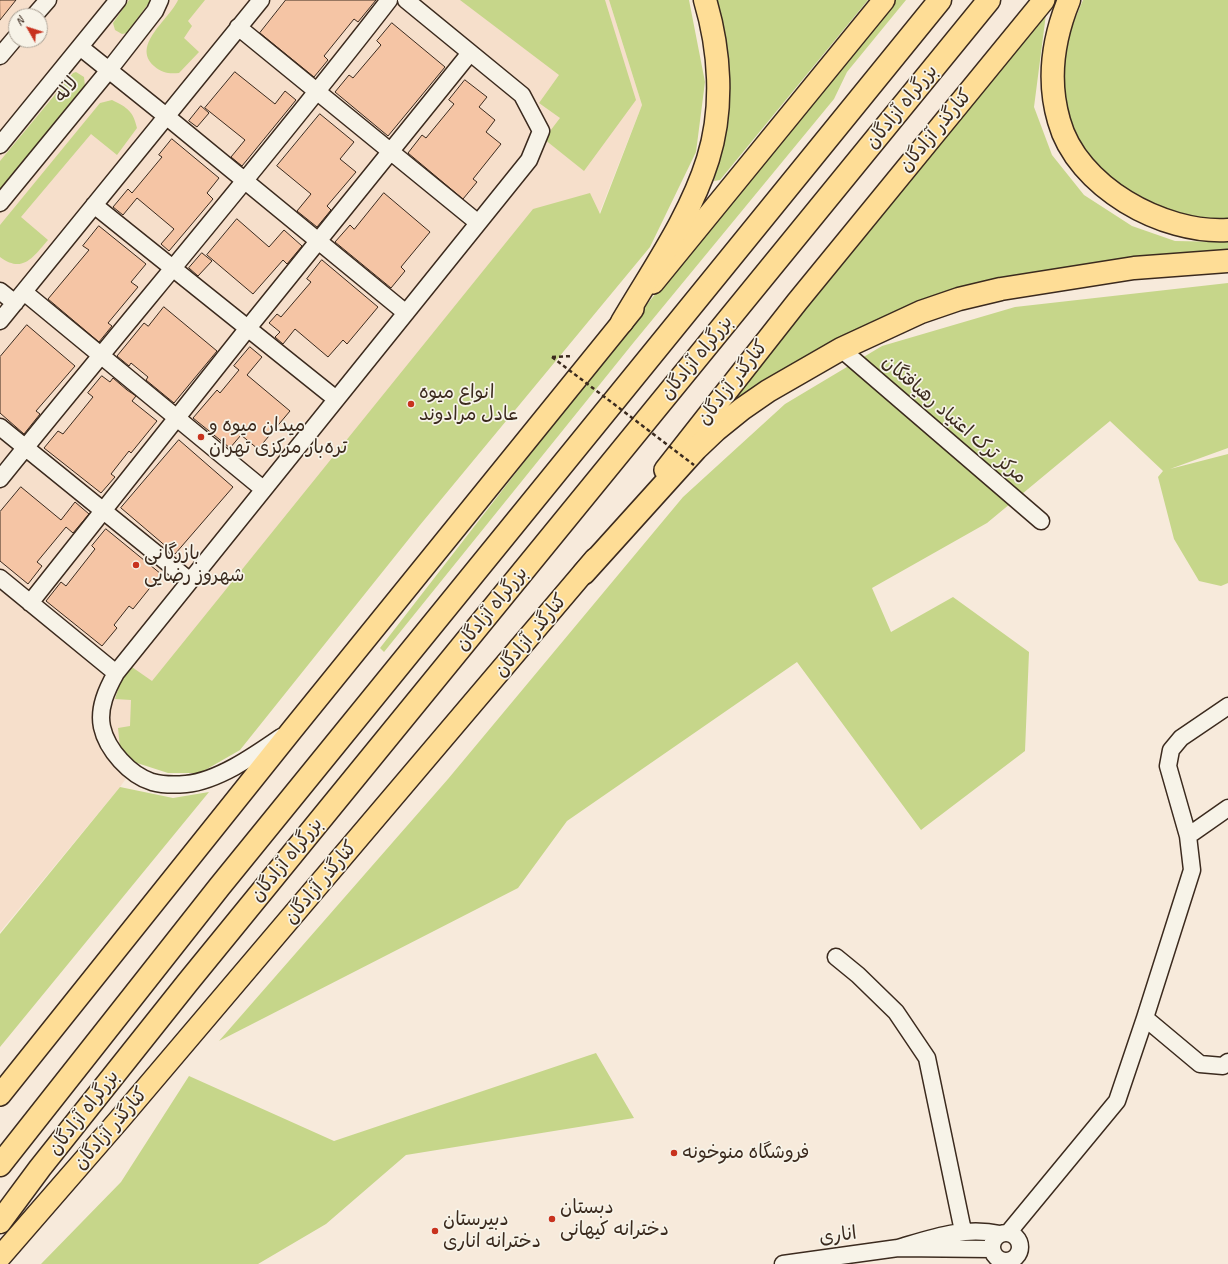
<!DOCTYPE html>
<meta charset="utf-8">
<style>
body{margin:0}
#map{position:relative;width:1228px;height:1264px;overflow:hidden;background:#f7eadb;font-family:Caveat,sans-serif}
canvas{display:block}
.north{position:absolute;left:8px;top:8px;width:40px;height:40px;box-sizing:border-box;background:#f7f3e8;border:1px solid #aca397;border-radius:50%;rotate:309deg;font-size:11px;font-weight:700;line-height:16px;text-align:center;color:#3b2a1e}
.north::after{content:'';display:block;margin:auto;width:14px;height:18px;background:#c8321e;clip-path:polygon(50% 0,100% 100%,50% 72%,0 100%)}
</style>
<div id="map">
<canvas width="1228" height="1264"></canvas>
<div class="north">N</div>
</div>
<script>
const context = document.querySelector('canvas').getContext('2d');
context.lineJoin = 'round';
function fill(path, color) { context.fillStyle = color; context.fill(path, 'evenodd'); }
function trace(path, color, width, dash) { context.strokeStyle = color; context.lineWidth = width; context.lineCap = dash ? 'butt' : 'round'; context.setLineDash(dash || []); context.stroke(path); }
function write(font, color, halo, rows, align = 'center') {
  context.font = font + ' Caveat,"Playpen Sans Arabic",sans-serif'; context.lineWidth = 3.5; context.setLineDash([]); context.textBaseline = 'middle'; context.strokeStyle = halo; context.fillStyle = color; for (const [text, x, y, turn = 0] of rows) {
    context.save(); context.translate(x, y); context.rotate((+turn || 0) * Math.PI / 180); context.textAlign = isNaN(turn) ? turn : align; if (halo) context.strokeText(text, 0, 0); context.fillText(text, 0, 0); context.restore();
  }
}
const built = new Path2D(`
 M0,0H609L642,105L599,214L137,763L120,787L0,932ZM16,16H40V40H16Z`);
const green = new Path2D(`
 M129,0H151L127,33L122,34L115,30L113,23Z
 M178,0H205L188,21L192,26L184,38L199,52L179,73C169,74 162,73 154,66C131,45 169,20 178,0Z
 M460,0H605L636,100L584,171L544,139L560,118L539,103L559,75Z
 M609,0H689L705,82L696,152L650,247L420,525L240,750L200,773H168L137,763L131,762L120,748L118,728L130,726L131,700L115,699L122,677L129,665L152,681L533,209L590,193L600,214L642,105Z
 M713,0H868L720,180L714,181L729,103Z
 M896,0H906L847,72L834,99L634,342L384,652L380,648L639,314Z
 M1083,0H1228V219H1192L1137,201L1107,180L1077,138L1065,113L1063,57L1066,40Z
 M1046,14L1034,107L1052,155L1084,195L1132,226L1175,241L1228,242V254L1059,274L773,377L728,404Z
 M76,72L84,77L85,86L0,189V161L73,73Z
 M112,100C128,108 133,111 137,128L117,155L91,134L21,217L48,240C33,257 23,274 0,257V225L100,103Z
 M1228,283V448L1170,469L1228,454V583L1221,586L1199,581L1174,539L1158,477L1163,471L1110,421L987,523L872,588L891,632L953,597L1029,652L1025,751L921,830L797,662L567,821L518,888L219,1041L448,779L683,497L785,404L882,346L1015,307Z
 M120,787L173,798L209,792L0,1047V934Z
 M596,1053L634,1118L406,1155L326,1224L258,1264H41L121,1182L189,1076L334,1141Z`);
const building = new Path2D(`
 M0,0H16L0,20Z
 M286,0H376L358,22L354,19L324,56L328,60L314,77L260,33Z
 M392,23L445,67L388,136L335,92L349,75L353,78L381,45L377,41Z
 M235,72L275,104L285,91L296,100L242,166L231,157L245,140L205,108Z
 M465,80L487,97L479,107L495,120L486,132L501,144L473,179L477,182L463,199L408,153L422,135L426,138L454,104L449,100Z
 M201,106L209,113L197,127L189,121Z
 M320,114L354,142L340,159L356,172L327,206L331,210L317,227L297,211L311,194L277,166Z
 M172,139L219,178L207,193L213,199L169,251L161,244L174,229L137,198L123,215L113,207L128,189L132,193L162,157L159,155Z
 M384,193L430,232L401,267L405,271L391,288L335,242L350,225L354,229Z
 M237,219L269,247L284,230L302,246L287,264L283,260L253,294L207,255Z
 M99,226L146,264L131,282L138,287L108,323L112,326L99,342L48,299L89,250L83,246Z
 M202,253L212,261L198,276L189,268Z
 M322,260L378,307L347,344L343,340L328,357L295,329L283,344L275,337L280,332L269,323L277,314L281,317L311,282L307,279Z
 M164,307L217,351L174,403L146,380L148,377L131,363L129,366L117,356L144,323L148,326Z
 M27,325L75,366L36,411L40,414L24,434L0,413V357Z
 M250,347L262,357L247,375L290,411L258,449L241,435L230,448L193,418L217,390L220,393L239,370L234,366Z
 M102,376L110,382L113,378L127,390L136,396L132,401L157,421L131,453L129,451L111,474L115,477L101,493L44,448L58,431L63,434L93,397L88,393Z
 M179,440L233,487L175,554L121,508Z
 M21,487L61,520L75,502L89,514L73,533L66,527L37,562L42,566L28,584L0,561V512Z
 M106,529L161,574L133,609L129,606L114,625L117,628L102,646L46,601L61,582L66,586L95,549L92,546Z`);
const path = new Path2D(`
 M552,357L573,356`);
const minor = new Path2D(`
 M34,16L48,0
 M238,27L477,222
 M80,47L166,116L406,313
 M0,56L16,37
 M0,145L118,0
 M0,203L109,70L155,11L160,0
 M94,205L336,399
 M0,291L15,303
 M24,292L263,489
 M0,321L261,0
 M841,349L1041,521
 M0,427L190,581
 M0,479C129,319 263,163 389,0
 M0,578L116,673
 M30,603L248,328L470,53
 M281,737C255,755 218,781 186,784C175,785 163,785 152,782C130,775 107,750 102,727C98,708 107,689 116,673L529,160L541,131L522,95L406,0
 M1188,836L1228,808
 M836,957L858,975L896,1012L927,1058L963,1231
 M1145,1018L1200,1064L1223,1066L1228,1062
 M992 1247a14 14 0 1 1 28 0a14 14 0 1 1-28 0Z
 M1008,1233L1117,1101L1145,1018L1192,870L1188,836L1168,766L1171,750L1181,738L1228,706
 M991,1249L898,1248C932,1238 964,1226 1000,1234
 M783,1264L898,1248`);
const major = new Path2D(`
 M653,283L884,0
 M665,470L797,302L1044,0
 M0,1095L292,730L633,309
 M0,1257L119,1120L595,559`);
const highway = new Path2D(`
 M1069,0C1053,39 1047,80 1059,121C1077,187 1163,234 1228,230
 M622,322C653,269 690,217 708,159C724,108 720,50 705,0
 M584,573L696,449L716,430L742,409L768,391L841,349L921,312L959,299L1001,289L1134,268L1228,261
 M0,1165L220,886L940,0
 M0,1222L40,1168L188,982L989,0`);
const pathBridge = new Path2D(`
 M552,357L694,465`);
const markers = [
 [411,404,4,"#c8321e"],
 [201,437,4,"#c8321e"],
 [136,565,4,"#c8321e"],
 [674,1153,4,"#c8321e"],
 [552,1219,4,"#c8321e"],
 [435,1231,4,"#c8321e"]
];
const streetNames = [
 ["لاله",67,90,-51],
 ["بزرگراه آزادگان",902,107,-51],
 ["کنارگذر آزادگان",936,131,-50],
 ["بزرگراه آزادگان",697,358,-51],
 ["کنارگذر آزادگان",733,383,-52],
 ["مرکز ترک اعتیاد رهیافتگان",954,420,41],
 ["بزرگراه آزادگان",492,609,-51],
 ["کنارگذر آزادگان",531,636,-50],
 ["بزرگراه آزادگان",287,860,-51],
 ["کنارگذر آزادگان",321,883,-50],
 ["بزرگراه آزادگان",84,1113,-52],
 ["کنارگذر آزادگان",111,1129,-49],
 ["اناری",838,1236,-8]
];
const poiNames = [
 ["انواع میوه",419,393],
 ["عادل مرادوند",419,415],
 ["میدان میوه و",209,426],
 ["تره‌بار مرکزی تهران",209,448],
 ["بازرگانی",144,554],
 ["شهروز رضایی",144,576],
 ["فروشگاه منوخونه",682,1153],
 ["دبستان",560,1208],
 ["دخترانه کیهانی",560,1230],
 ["دبیرستان",443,1220],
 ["دخترانه اناری",443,1242]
];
fill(built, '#f6dfcb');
fill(green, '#c6d68a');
fill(building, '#f5c5a5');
trace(building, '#3b2a1e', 1);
trace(minor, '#3b2a1e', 19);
trace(major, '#3b2a1e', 24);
trace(highway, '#3b2a1e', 25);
trace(path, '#3b2a1e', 2.5, [4, 3]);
trace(minor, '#f7f3e8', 16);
trace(major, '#fedd96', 21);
trace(highway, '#fedd96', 22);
trace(pathBridge, '#3b2a1e', 2.5, [4, 3]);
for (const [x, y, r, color] of markers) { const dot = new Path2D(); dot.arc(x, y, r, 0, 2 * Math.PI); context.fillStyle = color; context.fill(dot); trace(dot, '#f7f3e8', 1.5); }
write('19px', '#3b2a1e', '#f7f3e8', streetNames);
write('19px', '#3b2a1e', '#f7f3e8', poiNames, 'left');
</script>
